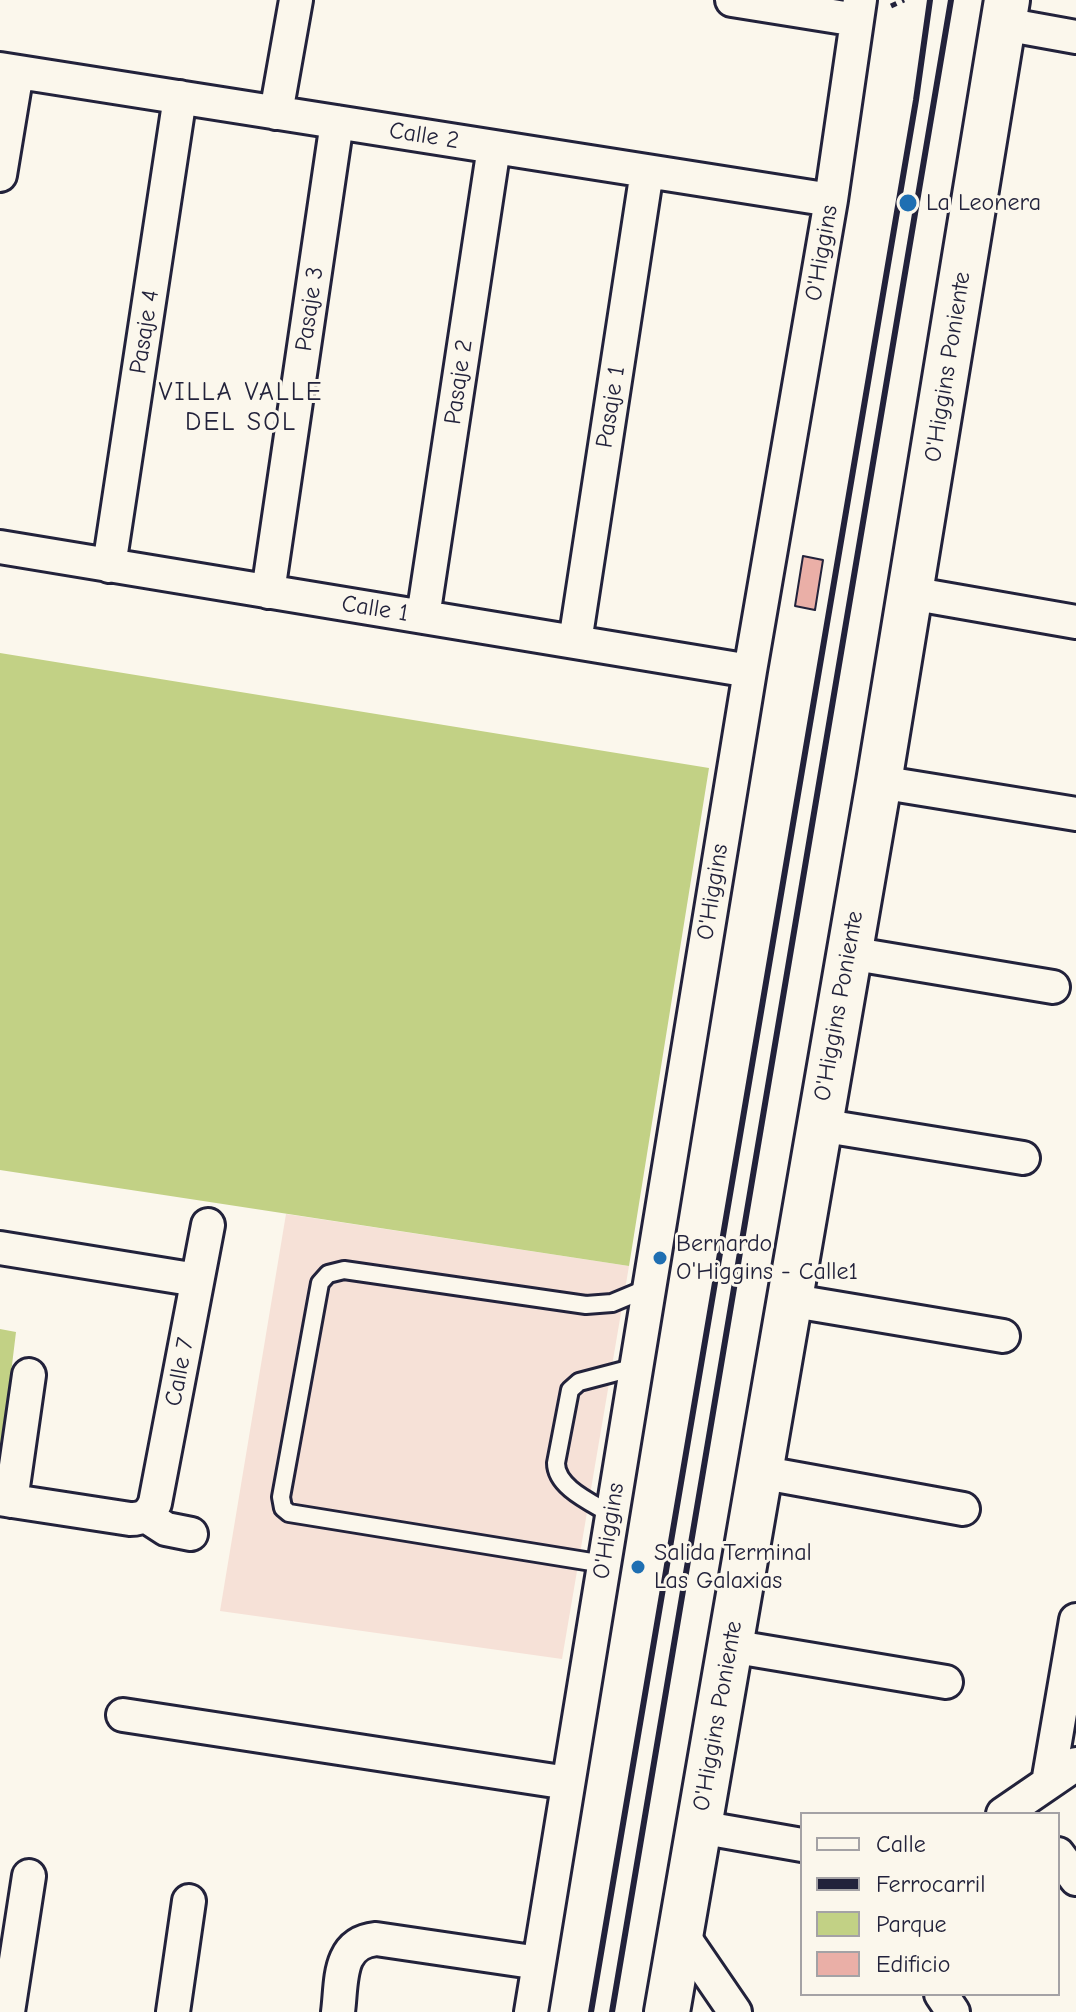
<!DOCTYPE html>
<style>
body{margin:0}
#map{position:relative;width:1076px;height:2012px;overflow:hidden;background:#fbf7ec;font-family:"Comic Neue",sans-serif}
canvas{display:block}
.legend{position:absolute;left:800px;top:1812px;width:260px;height:184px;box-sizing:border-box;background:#fbf7ec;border:2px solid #a4a2a5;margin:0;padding:10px 14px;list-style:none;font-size:24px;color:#22223b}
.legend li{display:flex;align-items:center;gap:16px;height:40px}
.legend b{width:40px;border:2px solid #a4a2a5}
</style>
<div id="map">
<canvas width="1076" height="2012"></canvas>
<ul class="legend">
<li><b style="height:10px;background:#fbf7ec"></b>Calle</li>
<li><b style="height:10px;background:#22223b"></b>Ferrocarril</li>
<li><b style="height:22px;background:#c2d185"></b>Parque</li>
<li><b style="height:22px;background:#eaafa7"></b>Edificio</li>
</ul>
</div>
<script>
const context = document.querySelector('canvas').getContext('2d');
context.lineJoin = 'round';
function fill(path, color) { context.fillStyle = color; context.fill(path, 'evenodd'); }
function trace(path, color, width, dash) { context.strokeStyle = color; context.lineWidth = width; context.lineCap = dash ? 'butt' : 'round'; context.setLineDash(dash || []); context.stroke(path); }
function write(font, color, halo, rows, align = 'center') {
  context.font = font + ' "Comic Neue",sans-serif'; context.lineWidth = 6; context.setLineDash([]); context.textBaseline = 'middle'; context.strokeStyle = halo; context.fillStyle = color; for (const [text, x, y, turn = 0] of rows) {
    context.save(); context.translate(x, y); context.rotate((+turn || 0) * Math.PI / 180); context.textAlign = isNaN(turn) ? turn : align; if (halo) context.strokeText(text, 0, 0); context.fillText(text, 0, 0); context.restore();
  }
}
const built = new Path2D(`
 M286,1214L629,1266L562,1659L220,1611Z`);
const green = new Path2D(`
 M0,653L709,768L629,1266L0,1170Z
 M0,1329L16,1332L0,1464Z`);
const building = new Path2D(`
 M803,556L823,560L815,610L795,606Z`);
const path = new Path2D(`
 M891,6L904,0`);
const lane = new Path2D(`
 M612,1515C593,1503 556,1488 556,1463L570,1390L579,1382L636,1367
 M604,1564L289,1513L283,1508L281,1497L320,1283L328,1274L344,1270L586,1305L612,1303L648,1288`);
const street = new Path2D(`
 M732,0L857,20
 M1004,24L1076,37
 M0,69L831,200
 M276,113L296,0
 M0,175L17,72
 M0,547L750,671
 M109,566L180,97
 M268,592L337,122
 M910,593L1076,622
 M423,617L494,147
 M575,642L647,171
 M879,782L1076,814
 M849,953L1053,987
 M819,1125L1023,1158
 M0,1248L197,1280
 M788,1300L1003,1336
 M759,1472L963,1509
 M0,1499L130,1519C143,1519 150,1515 155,1503L208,1225
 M11,1501L29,1375
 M146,1516L166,1529L191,1534
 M730,1646L946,1682
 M123,1715L568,1783
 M1048,1783L1076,1620
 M1003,1814L1076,1764
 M699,1827L802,1845
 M1058,1854L1076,1879
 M681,1933L735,2012
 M941,1994L953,2012
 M8,2012L29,1876
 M173,2012L189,1901
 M338,2012C342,1982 337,1943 376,1939L539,1963
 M531,2012L750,671L831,200L860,0`);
const secondary = new Path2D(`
 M667,2012L879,782L1007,0`);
const rail = new Path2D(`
 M591,2012L916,100L930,0
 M612,2012L951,0`);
const markers = [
 [908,203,10,"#1f6fb2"],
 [660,1258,8,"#1f6fb2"],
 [638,1567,8,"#1f6fb2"]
];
const streetNames = [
 ["Calle 2",424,136,9],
 ["O'Higgins",822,253,-80],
 ["Pasaje 3",310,309,-82],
 ["Pasaje 4",145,332,-81],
 ["O'Higgins Poniente",948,367,-81],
 ["Pasaje 2",459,382,-82],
 ["Pasaje 1",611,407,-81],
 ["Calle 1",375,609,9],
 ["O'Higgins",713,892,-81],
 ["O'Higgins Poniente",839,1006,-80],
 ["Calle 7",180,1372,-79],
 ["O'Higgins",609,1531,-81],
 ["O'Higgins Poniente",718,1716,-80]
];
const poiNames = [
 ["La Leonera",926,203],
 ["Bernardo",676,1244],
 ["O'Higgins - Calle1",676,1272],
 ["Salida Terminal",654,1553],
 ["Las Galaxias",654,1581]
];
const neighbourhoodNames = [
 ["VILLA VALLE",241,393],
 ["DEL SOL",241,423]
];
fill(built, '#f6e1d7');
fill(green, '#c2d185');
fill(building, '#eaafa7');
trace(building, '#22223b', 2);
trace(lane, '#22223b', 22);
trace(street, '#22223b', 38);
trace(secondary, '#22223b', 50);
trace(path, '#22223b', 5, [6, 6]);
trace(lane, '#fbf7ec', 16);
trace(street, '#fbf7ec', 32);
trace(secondary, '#fbf7ec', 44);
trace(rail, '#22223b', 6);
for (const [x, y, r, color] of markers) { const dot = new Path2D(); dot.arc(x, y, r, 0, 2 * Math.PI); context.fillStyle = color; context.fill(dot); trace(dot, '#fbf7ec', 3); }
write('24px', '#22223b', '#fbf7ec', streetNames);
write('24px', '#22223b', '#fbf7ec', poiNames, 'left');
context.letterSpacing = '2px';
write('26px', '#22223b', '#fbf7ec', neighbourhoodNames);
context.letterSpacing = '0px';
</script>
